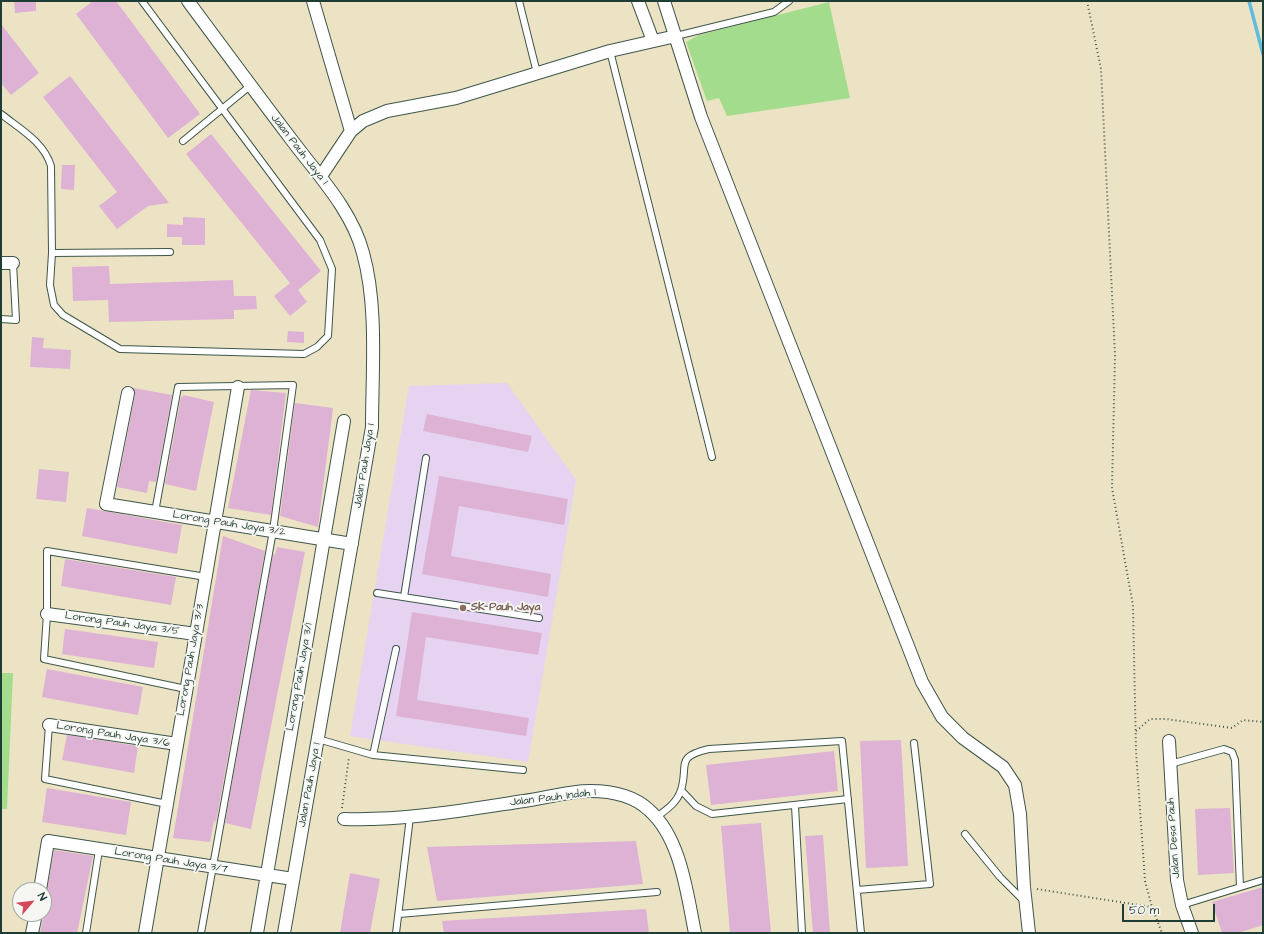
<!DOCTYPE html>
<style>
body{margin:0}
#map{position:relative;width:1264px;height:934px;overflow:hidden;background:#ebe3c4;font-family:"Architects Daughter",sans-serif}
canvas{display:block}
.frame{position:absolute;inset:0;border:2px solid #1f3d34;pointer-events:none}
.north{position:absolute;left:12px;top:882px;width:40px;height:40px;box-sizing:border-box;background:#f6f6f2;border:1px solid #a0aca6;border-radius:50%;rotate:62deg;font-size:11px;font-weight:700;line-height:16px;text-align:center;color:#1f3d34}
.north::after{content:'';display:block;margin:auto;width:14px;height:18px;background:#d1495b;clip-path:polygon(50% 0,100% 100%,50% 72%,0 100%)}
.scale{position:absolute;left:1122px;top:904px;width:93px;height:18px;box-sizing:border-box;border:2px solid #1f3d34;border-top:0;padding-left:5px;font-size:12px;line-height:14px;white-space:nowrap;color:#1f3d34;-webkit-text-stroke:3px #f6f6f2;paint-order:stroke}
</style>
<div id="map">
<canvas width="1264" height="934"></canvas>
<div class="frame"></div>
<div class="north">N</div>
<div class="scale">50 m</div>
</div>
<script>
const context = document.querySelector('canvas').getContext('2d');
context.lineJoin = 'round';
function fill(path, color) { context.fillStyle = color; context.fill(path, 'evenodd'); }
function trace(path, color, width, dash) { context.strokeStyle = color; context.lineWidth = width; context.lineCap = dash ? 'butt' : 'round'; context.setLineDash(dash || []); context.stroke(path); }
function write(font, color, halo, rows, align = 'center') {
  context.font = font + ' "Architects Daughter",sans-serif'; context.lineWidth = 3.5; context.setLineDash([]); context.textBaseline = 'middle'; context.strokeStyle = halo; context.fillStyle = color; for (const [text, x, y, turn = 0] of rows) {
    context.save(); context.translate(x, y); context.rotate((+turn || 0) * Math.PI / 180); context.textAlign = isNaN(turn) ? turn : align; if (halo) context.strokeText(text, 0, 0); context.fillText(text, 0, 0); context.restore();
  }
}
const built = new Path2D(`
 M507,383L576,480L528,762L350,736L409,386Z`);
const green = new Path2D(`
 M829,2L850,98L727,116L719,98L707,101L686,42L699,35Z
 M1,673H13L7,809H1Z`);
const stream = new Path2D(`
 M1249,1L1263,54`);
const building = new Path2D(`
 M14,1H36V11L15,13Z
 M93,1H116L200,114L168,138L76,14Z
 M1,24L39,73L11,95L1,83Z
 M70,76L169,203L148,206L117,229L99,206L117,192L43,97Z
 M211,134L321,271L298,290L307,302L290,316L274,296L290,283L186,154Z
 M62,165H75L74,190L61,189Z
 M183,217L205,218V245H182V237H167V224L183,225Z
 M109,266L110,284L233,280L234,296H256L257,309L234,310V319L109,322L108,300L73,301L72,267Z
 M288,331L304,332V343L287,342Z
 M32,337L44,338L43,348L71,350L70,369L30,367Z
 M133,388L172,395L156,482L149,481L147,493L117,487L135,394Z
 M251,390L286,393L271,515L228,508Z
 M183,395L214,402L196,491L165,484L181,397H183Z
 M295,403L333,408L318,527L280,516Z
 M427,414L532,436L528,452L423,431Z
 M39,469L69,472L66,502L36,499Z
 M439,476L568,499L564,525L459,506L451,556L551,574L548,597L422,574Z
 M87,508L182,525L177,554L82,536Z
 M223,536L265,551L216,822L214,821L210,842L173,838Z
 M277,547L305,552L251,829L225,823L273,554L275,555Z
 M65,559L176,577L171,605L61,586Z
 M412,612L542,633L538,655L426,637L417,700L529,718L526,736L396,716Z
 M65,629L158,642L154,668L62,654Z
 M47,669L143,687L138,715L42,697Z
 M67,735L138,746L134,773L62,760Z
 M901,740L908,866L866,868L860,741Z
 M834,751L838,791L711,805L706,765Z
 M47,788L131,802L126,835L42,822Z
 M1230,808L1234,873L1198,875L1195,809Z
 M761,823L771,933H730L721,826Z
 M823,835L830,933H813L805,836Z
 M636,841L643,884L437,901L427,847Z
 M54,850L93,856L77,933H40L44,914V896L47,891Z
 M350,873L380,879L370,933H340Z
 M1263,887V925L1238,933H1222L1212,902Z
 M646,909L649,933H444L442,921Z`);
const path = new Path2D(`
 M1087,1L1101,69L1115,355L1112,488L1133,606L1136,751L1145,881L1152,907L1162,933
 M1136,731L1150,719H1166L1232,728L1243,720L1263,722
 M342,808L349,757
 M1037,889L1151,907`);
const lane = new Path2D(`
 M519,1L537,73
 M676,36L774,12L789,1
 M610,51L712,457
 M1,114C20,129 44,142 51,166L52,253L50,285L54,305L63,315L120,349L304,354L317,347L328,336L332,269L320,240L142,1
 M183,141L250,86
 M52,253L170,252
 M1,319L16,320L13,263
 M155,512L178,387L293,385L273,531L201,933
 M377,593L539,618
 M404,597L426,458
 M186,689L44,659L47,614V551L206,577
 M49,725L45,779L167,804
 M318,739L373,755L523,770
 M373,755L396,649
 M1170,764L1224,749L1232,752L1235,760L1240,887
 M681,790L696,806L712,814L848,799
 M795,806L802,933
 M655,818C666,810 677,803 681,790C689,765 674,757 709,749L842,741L861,933
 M965,834L1000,877L1024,901
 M857,890L930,884L914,743
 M1182,905L1263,880
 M399,914L657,892
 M86,933L99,850
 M396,933L410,817`);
const street = new Path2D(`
 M188,1C222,47 256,93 291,139C317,174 352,210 363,253C378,306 372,372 372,427L284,933
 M313,1L351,131
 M638,1L653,41
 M664,1L701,117L922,682L942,717L963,738L1003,767L1015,785L1020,814L1024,887L1029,933
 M321,176L351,131L363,121L387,111L456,98L610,51L676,36
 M1,263H13
 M128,393L106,504L352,544
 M47,614L196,634
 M49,725L177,744
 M1169,741L1177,880L1182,905L1192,933
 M344,819C404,821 465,810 524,801C546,798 569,791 590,791C611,791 633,795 649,810C681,838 687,894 695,933
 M40,890L48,841L293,879
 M32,933L36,914
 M145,933L238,387
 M257,933L344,421`);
const markers = [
 [463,608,4,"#8d6e63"]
];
const streetNames = [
 ["Jalan Pauh Jaya 1",299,150,52],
 ["Jalan Pauh Jaya 1",365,466,-81],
 ["Lorong Pauh Jaya 3/2",229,524,9],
 ["Lorong Pauh Jaya 3/5",122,624,8],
 ["Lorong Pauh Jaya 3/3",191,660,-80],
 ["Lorong Pauh Jaya 3/1",300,677,-80],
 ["Lorong Pauh Jaya 3/6",113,735,9],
 ["Jalan Pauh Jaya 1",310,785,-80],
 ["Jalan Pauh Indah 1",553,798,-7],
 ["Jalan Desa Pauh",1174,838,-94],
 ["Lorong Pauh Jaya 3/7",171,861,9]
];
const educationNames = [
 ["SK Pauh Jaya",471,608]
];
fill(built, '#e5d3f1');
fill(green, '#a4dc8d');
trace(stream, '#60bbde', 3.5);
fill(building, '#deb2d4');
trace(lane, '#3e564a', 8);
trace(street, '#3e564a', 14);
trace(path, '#3e564a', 2, [1, 3]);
trace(lane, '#fff', 6);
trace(street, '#fff', 12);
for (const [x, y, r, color] of markers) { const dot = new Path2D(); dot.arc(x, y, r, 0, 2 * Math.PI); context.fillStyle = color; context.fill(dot); trace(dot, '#f6f6f2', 1.5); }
write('11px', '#1f3d34', '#f6f6f2', streetNames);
write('bold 11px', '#785e54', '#f6f6f2', educationNames, 'left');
</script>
